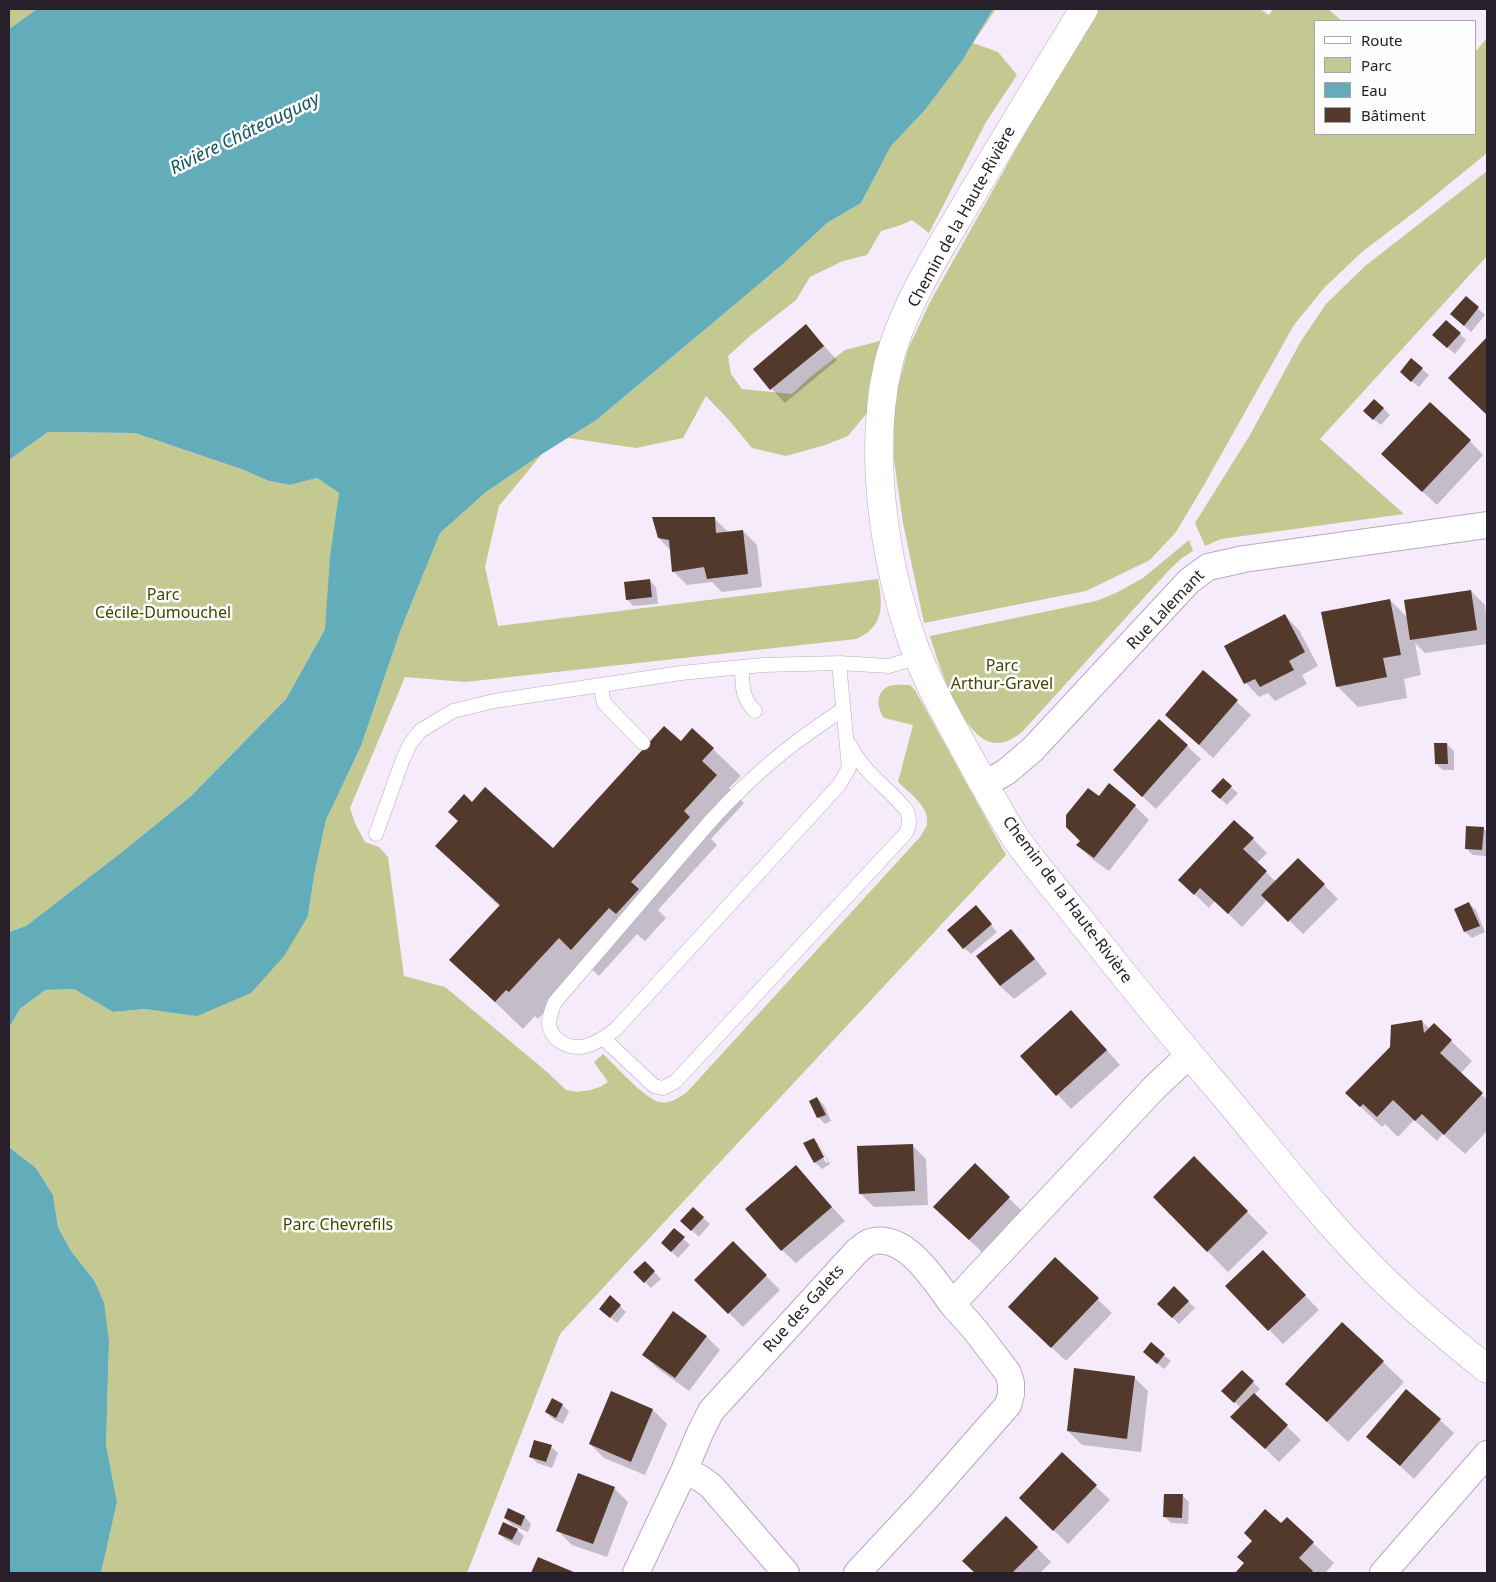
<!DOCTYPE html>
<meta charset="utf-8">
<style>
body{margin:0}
#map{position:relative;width:1496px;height:1582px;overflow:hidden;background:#f6ebfb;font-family:"Noto Sans",sans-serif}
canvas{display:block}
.frame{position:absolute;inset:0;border:10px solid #27202a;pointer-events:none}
.legend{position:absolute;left:1314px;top:20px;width:162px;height:115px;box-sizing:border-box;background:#fdfdfd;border:1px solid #a7a5a9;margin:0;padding:6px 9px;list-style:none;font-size:15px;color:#27202a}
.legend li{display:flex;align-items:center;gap:10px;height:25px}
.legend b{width:25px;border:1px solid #a7a5a9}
</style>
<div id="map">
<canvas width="1496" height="1582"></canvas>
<div class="frame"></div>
<ul class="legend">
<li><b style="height:6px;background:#fff"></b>Route</li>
<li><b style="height:14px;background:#c3c990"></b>Parc</li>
<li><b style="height:14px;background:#63acba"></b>Eau</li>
<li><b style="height:14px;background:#52392b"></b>Bâtiment</li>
</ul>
</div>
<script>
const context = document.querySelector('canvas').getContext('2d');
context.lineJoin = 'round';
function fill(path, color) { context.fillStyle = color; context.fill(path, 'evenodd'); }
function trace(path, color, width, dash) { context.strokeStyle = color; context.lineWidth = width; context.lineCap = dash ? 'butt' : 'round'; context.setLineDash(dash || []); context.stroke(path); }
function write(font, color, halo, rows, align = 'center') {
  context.font = font + ' "Noto Sans",sans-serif'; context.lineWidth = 5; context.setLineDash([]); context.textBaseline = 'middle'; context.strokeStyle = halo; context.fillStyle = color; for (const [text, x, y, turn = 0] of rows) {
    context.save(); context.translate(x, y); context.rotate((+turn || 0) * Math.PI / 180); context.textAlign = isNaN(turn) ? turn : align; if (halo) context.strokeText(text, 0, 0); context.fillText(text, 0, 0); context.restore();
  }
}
const green = new Path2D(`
 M9,9H37L9,29Z
 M993,9H996L973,43L998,52L1017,75L986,122L929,233L912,220L901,225L881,231L867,255L843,261L810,277L796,300L750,336L728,356L731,374L742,389L792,394L809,378L845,350L880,341L869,386L867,413L848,436L825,445L786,456L752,448L728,419L706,396L683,438L636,448L568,438L595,421L714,322L784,263L827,223L861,203L891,146L925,110L962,61Z
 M1098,9H1260L1269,15L1273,9H1328L1342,21H1315V134H1475V52L1487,38V153L1421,207L1362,252L1324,288L1294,325L1204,485L1176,532L1150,560L1086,591L924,623L903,523L894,460V402L908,349L930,302L1046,96Z
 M1487,171V256L1320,439L1404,514L1221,539L1205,546L1195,523L1250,435L1301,341L1326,304L1365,266Z
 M48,432L135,433L244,470L269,481L290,485L317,478L339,493L325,629L286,699L191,796L122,852L26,926L9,932V460Z
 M542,454L499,506L485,567L498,626L878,579C881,596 885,617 870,630C867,634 861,636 856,639L465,682L405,677L350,808L355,823L365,842L379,847L388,857L404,976L445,987L546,1071L566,1090L577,1092L590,1090L600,1087L608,1082L594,1062L603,1054C616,1066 644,1098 659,1102C670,1104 679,1098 687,1092L921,836C922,833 926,828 927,825C930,806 909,793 898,782L913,725L884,718C877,707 875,693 889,686C895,684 904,685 910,685L915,690L1006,855L560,1334L467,1573H101L117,1502L106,1444L109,1341L94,1280L71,1251L58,1227L53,1195L36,1168L9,1147V1028L20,1009L45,990L74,989L113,1012L145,1009L197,1015L308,916L314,876L326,820L361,746L401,629L440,533L486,492Z
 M1189,540L1193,551L1182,558L1171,568L1022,732C1014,738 1007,743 997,743C963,743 938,663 930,636L1096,601L1116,593L1143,578Z`);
const water = new Path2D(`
 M37,9H993L962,61L925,110L891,146L861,203L827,223L784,263L714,322L595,421L542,454L486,492L440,533L401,629L361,746L326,820L314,876L308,916L284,956L251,993L197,1016L145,1009L113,1012L74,989L45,990L20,1009L9,1028V932L26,926L122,852L191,796L286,699L325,629L330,557L339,493L317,478L290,485L269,481L244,470L135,433L48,432L9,460V29Z
 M9,1147L36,1168L53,1195L58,1227L71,1251L94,1280L104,1303L109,1341L106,1444L117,1502L101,1573H9Z`);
const shadow = new Path2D(`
 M1466,298L1485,315L1471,332L1459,321Z
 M806,326L837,360L785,403L754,370Z
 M1460,334L1466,340L1455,354L1441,342Z
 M1487,339V414L1450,378Z
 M1422,369L1429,375L1419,387L1408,378Z
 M1383,408L1390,415L1381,425L1371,417Z
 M1470,441L1483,455L1437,505L1397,468Z
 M714,518L729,533L743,531L757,545L762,587L722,592L712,582L687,585L673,571L671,551L659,538Z
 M650,581L656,587L658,604L633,606L627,599Z
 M1471,591L1485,605L1487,622V644L1425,653L1415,643L1421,675L1404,679L1407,698L1358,707L1337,686L1390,600L1408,618Z
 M1285,616L1299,630L1318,666L1302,675L1307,684L1275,701L1268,693L1259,697L1246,683L1226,646Z
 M1204,672L1251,715L1213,758L1166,715Z
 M681,742L713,749L741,776L729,788L744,803L711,839L717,845L658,910L666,918L645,941L637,934L599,976L587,965L538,1019L535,1016L523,1029L451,960L500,907L437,846L459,821L472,804L553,850Z
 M1447,744L1454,751V770H1443L1436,764Z
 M1187,746L1201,759L1156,809L1114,770Z
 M1109,785L1135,806L1149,820L1109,871L1092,859L1078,845Z
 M1231,787L1238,793L1227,805L1213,791Z
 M1483,828L1487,832V856L1473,855L1466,848Z
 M1253,839L1267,853L1257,863L1276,882L1298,859L1338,899L1303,934L1268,899L1242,927L1215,901L1209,908L1180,880Z
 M1469,904L1476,910L1485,932L1472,938L1465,932Z
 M982,914L997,932L971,954L964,948Z
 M1011,930L1024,944L1047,974L1014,999L1000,986Z
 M1422,1021L1430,1029L1451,1041L1472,1061L1460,1074L1487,1100V1131L1465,1154L1443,1134L1437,1141L1414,1120L1398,1137L1385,1124L1382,1127L1346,1093Z
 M1085,1026L1120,1065L1071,1109L1022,1056Z
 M817,1098L824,1105L831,1121L825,1124L818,1117Z
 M814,1139L820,1146L830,1164L822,1169L815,1162ZM816,1145H819L828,1162L826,1163Z
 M912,1145L926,1159L928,1205L874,1207L860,1193Z
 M1194,1158L1268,1233L1228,1272L1154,1197Z
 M975,1165L1023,1212L983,1253L949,1221Z
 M796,1167L845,1221L796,1263L782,1250Z
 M693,1209L710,1224L699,1237L682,1221Z
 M674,1230L690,1245L678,1258L662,1242Z
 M733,1243L780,1290L743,1327L696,1280Z
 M1055,1259L1112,1313L1066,1361L1024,1321Z
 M645,1262L661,1279L651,1288L635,1272Z
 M1277,1266L1319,1310L1283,1344L1227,1286Z
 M1174,1288L1195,1308L1179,1324L1159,1304Z
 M620,1306L626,1312L617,1323L608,1315Z
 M706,1336L720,1350L689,1391L657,1368L643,1354Z
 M1144,1352L1164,1355L1171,1361L1164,1369Z
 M1383,1362L1404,1382L1348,1442L1287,1384Z
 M1242,1371L1260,1389L1254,1395L1301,1440L1279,1462L1246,1430L1241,1408L1223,1391Z
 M1134,1377L1148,1391L1141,1452L1082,1445L1068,1431Z
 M562,1405L569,1411L563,1424L553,1419L546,1412Z
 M653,1410L667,1424L645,1475L604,1458L590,1444Z
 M1440,1420L1454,1433L1414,1479L1368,1436Z
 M551,1447L558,1453L552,1468L537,1463L530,1456Z
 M1062,1454L1110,1500L1068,1544L1020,1498Z
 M614,1488L628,1502L607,1557L572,1545L558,1531Z
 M1182,1495L1189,1502L1188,1524L1171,1523L1165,1517Z
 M509,1509L525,1517L531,1524L528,1532L512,1525L505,1518Z
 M1006,1517L1051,1562L1040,1573H976L963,1561Z
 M1281,1525L1313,1543L1334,1563L1325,1573H1236L1245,1563L1254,1541Z
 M517,1530L524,1536L519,1546L506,1540L499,1533Z`);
const building = new Path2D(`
 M1466,296L1479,307L1464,326L1450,314Z
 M1446,320L1461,333L1447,348L1432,335Z
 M806,324L824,346L770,390L753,369Z
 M1487,337V415L1448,378Z
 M1411,358L1423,368L1411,382L1400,372Z
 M1374,399L1384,408L1373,420L1363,411Z
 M1430,402L1471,440L1422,492L1381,454Z
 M652,517H715L716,533L743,530L748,574L707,579L704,567L672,572L669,540L658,538Z
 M650,579L652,597L626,600L624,582Z
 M1471,590L1477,630L1410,640L1404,600Z
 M1390,599L1401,655L1383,658L1387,677L1336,687L1321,612Z
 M1285,614L1305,652L1289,661L1294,670L1260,687L1255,679L1244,684L1224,646Z
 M1203,670L1238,700L1199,745L1165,715Z
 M1159,719L1188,745L1142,797L1113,770Z
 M664,726L681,741L692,728L714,748L702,761L717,775L684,811L690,817L631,882L639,889L616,914L609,908L571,950L559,938L509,992L506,990L495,1002L449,960L500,905L435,846L458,821L448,812L464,794L472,802L485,787L553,848Z
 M1434,743H1447L1448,764H1435Z
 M1223,778L1232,786L1220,799L1211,791Z
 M1109,783L1136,805L1094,858L1076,845L1080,841L1066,827V815L1088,788L1099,796Z
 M1234,820L1254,838L1243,849L1267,871L1228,914L1200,888L1194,895L1178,880Z
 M1466,826L1484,827L1482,850L1465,849Z
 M1298,858L1325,884L1288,922L1261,895Z
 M1469,902L1480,926L1464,932L1454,909Z
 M976,905L992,924L963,949L947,930Z
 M1011,929L1035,959L1000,986L976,956Z
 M1071,1010L1107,1050L1056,1096L1020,1056Z
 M1422,1020L1424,1033L1434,1023L1452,1040L1440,1053L1483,1093L1444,1135L1422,1114L1415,1121L1393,1100L1377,1117L1363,1104L1360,1107L1345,1093L1390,1047L1391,1025Z
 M817,1097L826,1115L817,1118L809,1101Z
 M814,1138L824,1157L814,1163L803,1143Z
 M913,1144L915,1191L859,1194L857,1146Z
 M1194,1156L1248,1211L1207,1252L1153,1197Z
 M975,1163L1010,1197L969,1240L933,1207Z
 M796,1165L832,1207L781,1251L745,1209Z
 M693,1207L704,1217L691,1231L680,1221Z
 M674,1228L685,1237L671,1252L661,1243Z
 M733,1241L767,1275L728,1314L694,1280Z
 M1263,1250L1306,1295L1268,1331L1225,1286Z
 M1055,1257L1099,1298L1051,1348L1008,1307Z
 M645,1261L655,1271L644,1283L633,1272Z
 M1174,1286L1189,1301L1172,1318L1157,1304Z
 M610,1295L621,1305L610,1318L599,1309Z
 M673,1311L707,1336L675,1378L642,1355Z
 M1342,1322L1384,1361L1327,1422L1285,1384Z
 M1151,1342L1165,1354L1157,1364L1143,1352Z
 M1074,1368L1135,1376L1127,1439L1067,1431Z
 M1242,1370L1254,1381L1234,1403L1221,1391Z
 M1406,1389L1441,1419L1400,1466L1366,1437Z
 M611,1391L653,1409L631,1462L589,1444Z
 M1254,1393L1288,1425L1265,1449L1230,1417Z
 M552,1398L563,1404L556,1418L545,1412Z
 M534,1440L552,1445L546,1462L529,1457Z
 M1062,1452L1097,1485L1053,1531L1019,1498Z
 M578,1473L615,1487L593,1544L556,1531Z
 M1164,1494H1183L1182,1518L1163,1517Z
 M508,1508L525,1516L521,1526L504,1518Z
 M1265,1509L1281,1523L1287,1517L1314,1542L1299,1558L1313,1571L1311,1573H1235L1244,1563L1237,1557L1252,1541L1244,1533Z
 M1006,1516L1038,1547L1012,1573H975L962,1561Z
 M503,1522L518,1529L512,1540L498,1534Z
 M538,1557L576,1573H531Z`);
const service = new Path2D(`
 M839,663L849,768L839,785L616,1029C607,1036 597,1043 586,1046C569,1050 549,1040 549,1021C550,1014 552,1009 555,1002L707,825C734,795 763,767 795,743C811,731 827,720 843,709
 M742,667C742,685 742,699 755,711
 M600,685L604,703L643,743
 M376,834L403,759L410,744L420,731L453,711L494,701L681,673L763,665L839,663L889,666L918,657
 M603,1038L654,1086L663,1088L675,1082L905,834C910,826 910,821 907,811C889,788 863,773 850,745`);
const minor = new Path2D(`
 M985,784L1006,772L1033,749L1189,581L1208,567L1244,559L1487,525
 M684,1471L700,1478L711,1486L786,1573
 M636,1573L684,1471L700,1433L711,1411L857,1251C861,1248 865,1244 870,1242C905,1231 935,1281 952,1304L1154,1088L1189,1055
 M857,1573L923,1502L1008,1405L1011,1394V1383L1008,1373L976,1331L952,1304
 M1383,1573L1487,1454`);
const tertiary = new Path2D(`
 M1084,9C1043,76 1002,143 962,211C935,256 900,314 888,365C868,453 884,562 914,646C929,687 955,731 976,770C989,793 1002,818 1017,840C1034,864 1054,887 1073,911C1118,968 1164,1025 1212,1081C1265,1143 1314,1209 1371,1267C1407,1304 1447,1337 1487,1369`);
const streetNames = [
 ["Chemin de la Haute-Rivière",962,217,-61],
 ["Rue Lalemant",1166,610,-46],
 ["Chemin de la Haute-Rivière",1067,900,53],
 ["Rue des Galets",804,1309,-48]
];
const parkNames = [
 ["Parc",163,595],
 ["Cécile-Dumouchel",163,613],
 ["Parc",1002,666],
 ["Arthur-Gravel",1002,684],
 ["Parc Chevrefils",338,1225]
];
const waterNames = [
 ["Rivière Châteauguay",245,134,-26]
];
fill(green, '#c3c990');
fill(water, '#63acba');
fill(shadow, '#0003');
fill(building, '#52392b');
trace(service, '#baa7c2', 15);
trace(minor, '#baa7c2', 28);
trace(tertiary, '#baa7c2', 29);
trace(service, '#fff', 14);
trace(minor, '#fff', 26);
trace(tertiary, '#fff', 28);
write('16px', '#27202a', '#fdfdfd', streetNames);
write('16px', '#434600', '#fdfdfd', parkNames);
write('italic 18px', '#16555f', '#fdfdfd', waterNames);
</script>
